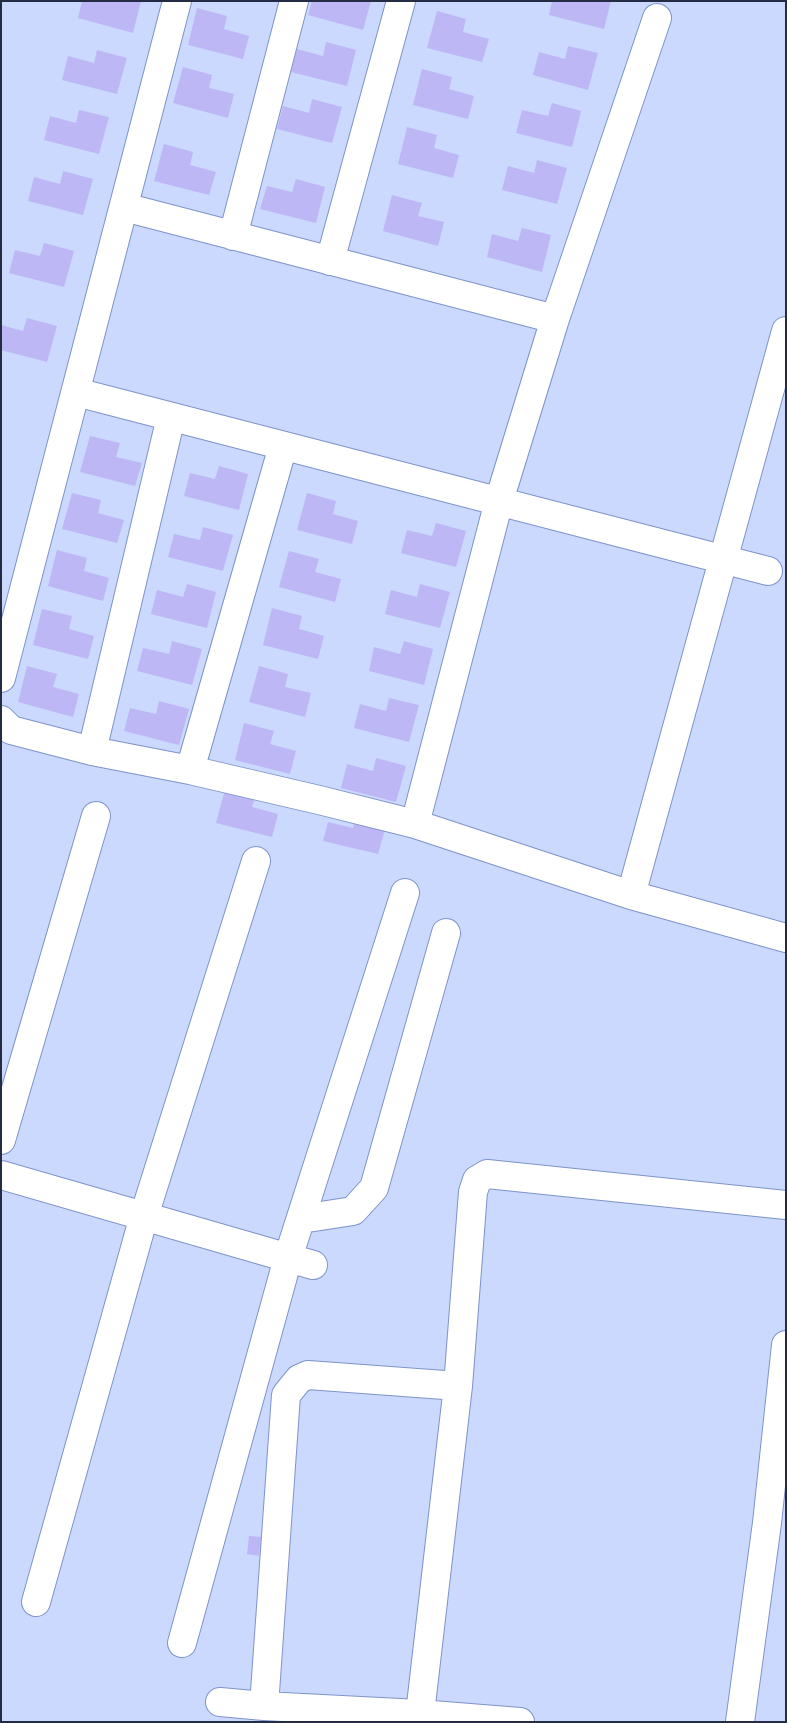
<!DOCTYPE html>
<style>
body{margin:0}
#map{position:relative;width:787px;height:1723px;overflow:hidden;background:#cad9fd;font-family:Mulish,sans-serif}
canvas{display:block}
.frame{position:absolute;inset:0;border:2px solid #232c43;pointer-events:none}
</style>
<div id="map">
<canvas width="787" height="1723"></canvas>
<div class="frame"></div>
</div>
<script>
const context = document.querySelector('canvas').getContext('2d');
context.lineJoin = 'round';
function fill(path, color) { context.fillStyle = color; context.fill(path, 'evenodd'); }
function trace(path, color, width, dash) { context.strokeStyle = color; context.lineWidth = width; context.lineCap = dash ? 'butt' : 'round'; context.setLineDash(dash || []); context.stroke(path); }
const building = new Path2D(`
 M82,1H141L133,33L78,18Z
 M312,1H371L363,30L308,15Z
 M552,1H611L604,29L549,15Z
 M197,8L227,16L224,29L249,36L243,59L188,45Z
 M437,11L466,19L463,32L489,39L482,62L427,48Z
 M326,42L356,50L347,86L291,72L297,49L323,56Z
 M568,46L598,53L588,90L533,75L539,52L565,59Z
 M97,50L127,58L117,94L62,80L68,56L94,63Z
 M183,67L212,75L209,88L234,94L228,118L173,103Z
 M422,69L452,77L449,89L474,96L468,119L413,105Z
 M312,99L342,107L332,143L277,129L283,106L309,113Z
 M552,103L581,111L572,147L516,133L522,110L548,116Z
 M79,110L109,117L99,154L44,140L50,116L76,123Z
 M407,127L437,135L434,148L459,155L453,178L398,164Z
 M164,144L193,152L190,165L216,172L209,195L154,181Z
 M537,160L567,168L557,204L502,190L508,166L534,173Z
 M63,171L93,179L83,215L28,201L34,177L60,184Z
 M296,179L325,187L316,223L260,209L267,186L292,192Z
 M392,195L422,203L418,216L444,222L438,246L383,231Z
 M522,228L551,235L542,272L487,257L492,234L518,241Z
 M44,243L74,251L64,287L9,273L15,250L40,256Z
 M27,318L57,326L47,362L1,350V325L23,331Z
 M90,436L120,443L116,457L142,463L135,486L80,472Z
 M219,466L248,474L239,510L184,496L190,473L215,479Z
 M72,493L101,500L98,513L124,520L117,543L62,529Z
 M307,493L336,501L333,514L358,521L352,544L297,530Z
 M436,523L466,531L456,567L401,553L407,530L432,536Z
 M203,527L233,535L223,571L168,557L174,534L200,540Z
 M57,550L87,558L84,571L109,578L103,601L48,586Z
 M289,551L319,559L315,572L341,579L335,602L279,587Z
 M187,584L216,592L207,628L151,614L157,590L183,597Z
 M420,584L450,592L440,628L385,614L391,590L417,597Z
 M272,608L302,616L299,629L324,636L318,659L263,645Z
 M42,609L72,616L69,629L94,636L88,659L33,645Z
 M172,641L202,649L192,685L137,671L143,648L169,654Z
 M404,641L433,649L424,685L369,671L374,647L400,654Z
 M27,666L57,674L53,687L79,694L73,717L18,702Z
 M259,666L288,674L285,687L311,693L305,717L249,702Z
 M389,698L419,705L409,742L354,728L360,704L386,711Z
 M159,701L189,709L179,745L124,731L130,708L156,714Z
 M244,723L274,731L270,744L296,751L290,774L235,760Z
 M376,758L406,766L396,802L341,788L347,764L373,771Z
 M226,786L256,794L252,807L278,814L272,837L216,823Z
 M356,814L387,822L378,854L323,841L328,822L353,828Z
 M249,1536L261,1537L259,1556L247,1554Z`);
const street = new Path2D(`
 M124,207L555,319
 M233,236L294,1
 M330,261L401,1
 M76,392L768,571
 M1,678L177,1
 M1,720L11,730L92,751L190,770L319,800L415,824L499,501L555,319L657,18
 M92,751L171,417
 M190,770L283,446
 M415,824L631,895L786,938
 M631,895L786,331
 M1,1140L96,816
 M1,1175L313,1265
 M301,1219L353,1211L374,1188L446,933
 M36,1602L144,1216L256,861
 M182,1643L288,1258L405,893
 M220,1702L264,1706L419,1714L520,1722
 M264,1706L286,1395L299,1379L308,1375L458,1386
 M419,1722L458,1386L473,1192L477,1180L487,1174L786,1205
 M740,1722L767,1523L786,1345`);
fill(building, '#bdb7f5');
trace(street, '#7e93cb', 30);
trace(street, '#fff', 28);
</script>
